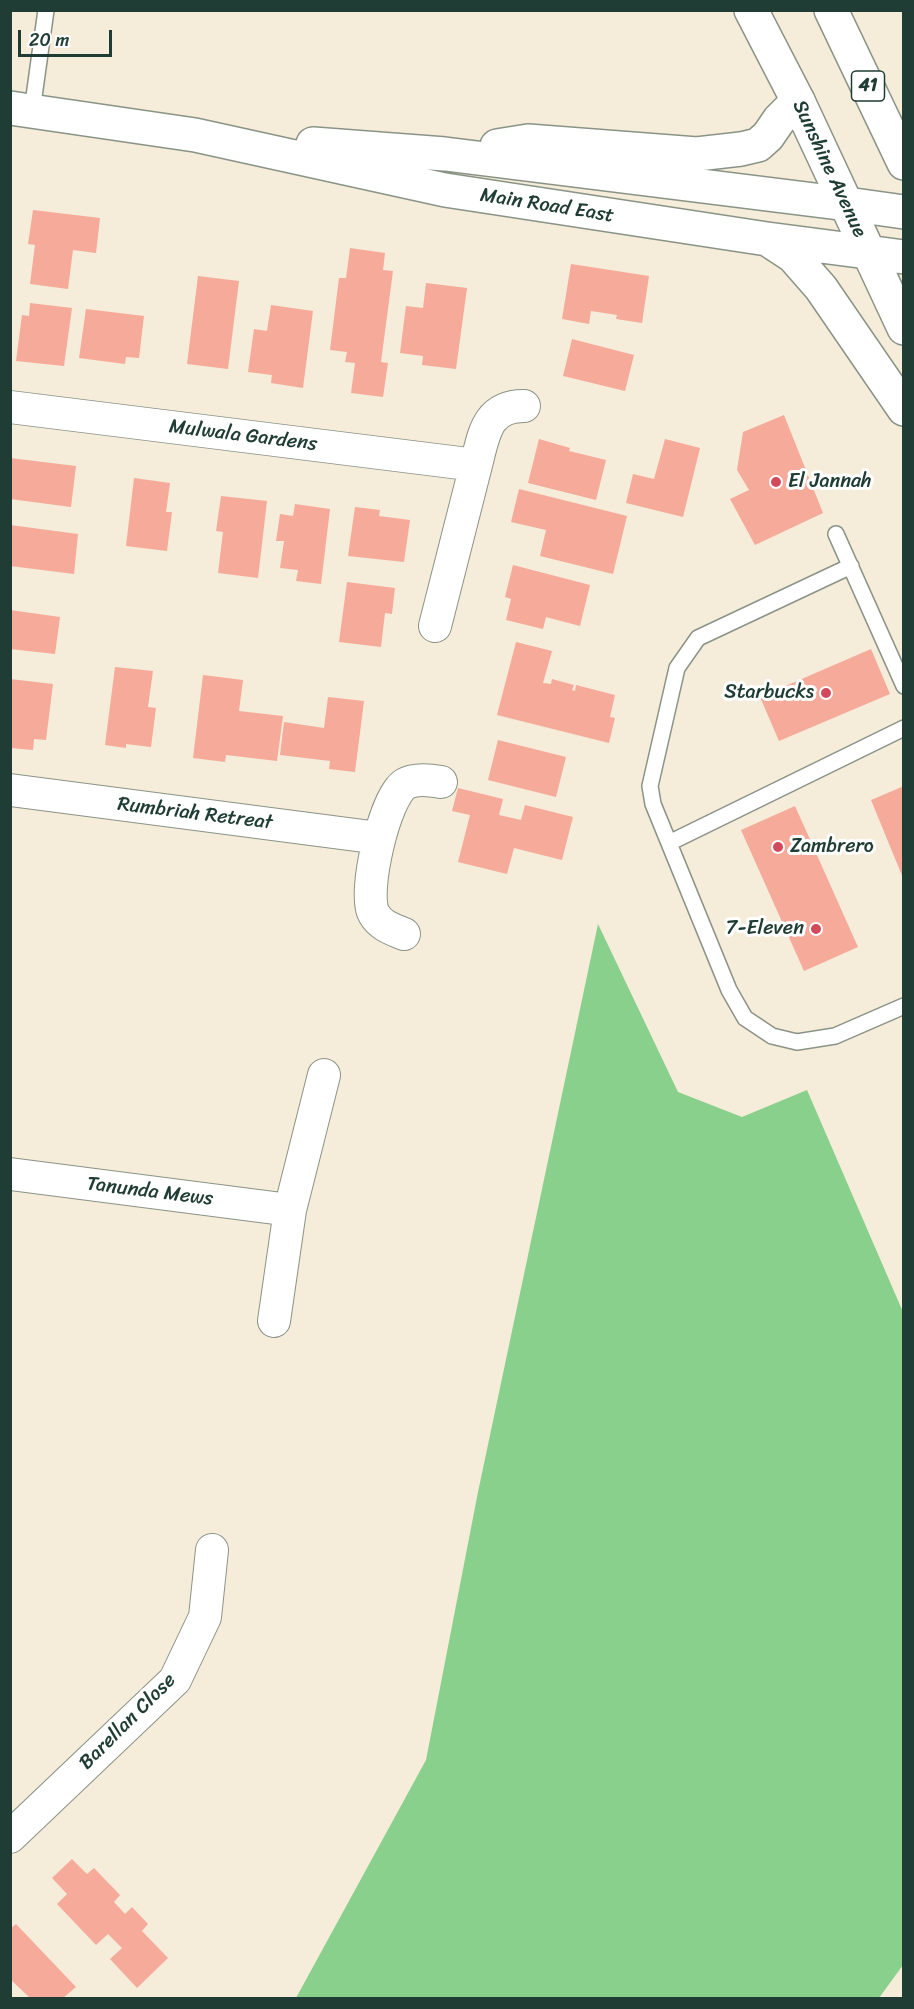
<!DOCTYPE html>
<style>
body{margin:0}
#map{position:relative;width:914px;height:2009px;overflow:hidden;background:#f5ecd9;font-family:Sriracha,sans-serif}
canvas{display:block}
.frame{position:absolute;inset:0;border:12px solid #1f3d34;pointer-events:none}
.scale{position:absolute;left:18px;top:30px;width:94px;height:27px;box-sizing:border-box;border:3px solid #1f3d34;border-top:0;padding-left:8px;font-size:18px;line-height:21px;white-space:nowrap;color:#1f3d34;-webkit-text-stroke:4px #fff;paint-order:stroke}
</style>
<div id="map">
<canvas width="914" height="2009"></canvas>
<div class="frame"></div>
<div class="scale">20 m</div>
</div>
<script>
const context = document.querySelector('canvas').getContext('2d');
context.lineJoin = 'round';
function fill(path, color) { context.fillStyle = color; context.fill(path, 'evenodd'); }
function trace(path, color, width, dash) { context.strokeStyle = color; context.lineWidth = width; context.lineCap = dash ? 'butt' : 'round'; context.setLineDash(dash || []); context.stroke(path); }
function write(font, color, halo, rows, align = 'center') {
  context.font = font + ' Sriracha,sans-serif'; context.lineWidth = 6; context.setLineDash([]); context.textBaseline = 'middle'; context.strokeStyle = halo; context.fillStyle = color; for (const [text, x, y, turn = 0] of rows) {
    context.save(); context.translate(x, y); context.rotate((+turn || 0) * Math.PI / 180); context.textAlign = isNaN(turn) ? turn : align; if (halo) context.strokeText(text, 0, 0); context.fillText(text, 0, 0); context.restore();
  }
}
const green = new Path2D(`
 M598,924L678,1092L742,1117L807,1090L903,1312V1965L879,1998H296L426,1760L478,1492Z`);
const building = new Path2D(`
 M33,210L100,218L96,253L73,250L68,289L30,284L35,245L28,244Z
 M350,248L385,253L383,270L393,271L381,362L388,363L383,397L351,393L355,363L345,362L347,352L330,350L339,278H346Z
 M571,264L649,276L642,323L616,319L617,315L591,311L589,324L562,319Z
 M198,276L239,281L228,369L187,364Z
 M426,283L467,288L456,369L422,365L423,356L400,353L406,306L423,308Z
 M30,303L72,308L64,366L16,361L22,315L29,316Z
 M271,305L313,311L303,388L271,383L272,375L248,372L254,329L267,331Z
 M86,309L144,316L139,358L126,357L125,364L79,358Z
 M572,339L634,355L625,391L563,376Z
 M784,415L823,513L755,545L730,499L749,490L737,470L743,432Z
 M539,439L570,448L569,451L606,460L596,500L528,483Z
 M665,439L700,448L683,517L626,503L633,474L654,479Z
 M10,458L76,466L71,507L10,499Z
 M134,478L170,483L166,512H172L167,551L126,546Z
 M519,489L627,516L613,574L540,556L546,530L511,522Z
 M221,496L267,501L258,578L218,573L223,532L216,531Z
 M295,504L330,509L321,584L296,581L298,570L280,568L284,541H276L280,514L293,516Z
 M355,507L380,510L379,516L410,520L404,562L348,556Z
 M10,525L78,534L74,574L10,566Z
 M513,565L590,585L580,626L546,617L543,629L506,620L511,599L505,597Z
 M347,582L395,588L392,614L385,613L381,647L339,642Z
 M10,610L60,617L55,654L10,649Z
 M516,642L552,651L543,683L551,684L552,679L574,685L572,690L575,691L576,685L615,695L610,717L615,718L609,743L497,715Z
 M871,649L890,694L779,741L760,697Z
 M115,667L153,671L148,707L156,708L151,747L126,744V748L105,745Z
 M203,675L243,680L239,711L283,716L277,761L226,755L225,762L193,758Z
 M10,679L53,684L46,740L34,739L33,750L10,748Z
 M328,697L364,701L355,772L329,769L330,761L280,755L284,722L324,728Z
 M498,740L566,757L556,797L488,780Z
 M904,786V878H903L871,800Z
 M458,788L503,799L499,815L521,820L525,805L573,817L562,860L514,848L507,874L458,862L470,815L452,811Z
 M795,806L858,947L804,971L741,830Z
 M72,1859L87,1874L94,1868L120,1895L114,1902L125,1914L132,1907L148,1924L142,1931L168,1958L137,1988L110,1959L122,1948L108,1934L96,1945L57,1904L67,1894L52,1878Z
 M16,1924L76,1987L63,1998H30L10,1979V1929Z`);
const service = new Path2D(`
 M32,111L46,10
 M836,534L904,686
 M851,566L698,638L677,668L650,786L653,804L729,990L745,1018L772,1036L797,1042L835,1036L904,1006
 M669,843L904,728`);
const minor = new Path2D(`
 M10,407L476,465L435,626
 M476,465C484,435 486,406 524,406
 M10,790L379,838
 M404,934C392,929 381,926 374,914C362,894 385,796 405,784C415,778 430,780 441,782
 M10,1174L290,1210
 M274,1321L290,1210L324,1075
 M10,1837L175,1680L205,1617L212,1550`);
const secondary = new Path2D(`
 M10,108L195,135L445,190L767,239L867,252
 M313,144L445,154L847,204
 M497,146L528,141L697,154L741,149L758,145L768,136L779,120L798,101
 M767,239L793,256L821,288L904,409`);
const primary = new Path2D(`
 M751,10L798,101L904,328
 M831,10L904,163
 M847,204L904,212
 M867,252L904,257`);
const markers = [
 [776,482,6,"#d1495b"],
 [826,693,6,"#d1495b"],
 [778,847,6,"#d1495b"],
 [816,929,6,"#d1495b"]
];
const shields = [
 [868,86,33]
];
const shieldNames = [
 ["41",868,86]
];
const streetNames = [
 ["Sunshine Avenue",829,169,65],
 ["Main Road East",547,206,9],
 ["Mulwala Gardens",243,436,7],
 ["Rumbriah Retreat",195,814,7],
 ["Tanunda Mews",150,1192,7],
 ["Barellan Close",128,1722,-45]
];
const poiNames = [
 ["El Jannah",788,482],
 ["Starbucks",814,693,"right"],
 ["Zambrero",790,847],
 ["7-Eleven",804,929,"right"]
];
fill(green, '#88d08c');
fill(building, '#f6aa9a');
trace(service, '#8a9486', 18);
trace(minor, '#8a9486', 34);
trace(secondary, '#8a9486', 36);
trace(primary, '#8a9486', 36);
trace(service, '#fff', 15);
trace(minor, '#fff', 32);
trace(secondary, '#fff', 33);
trace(primary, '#fff', 33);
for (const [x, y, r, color] of markers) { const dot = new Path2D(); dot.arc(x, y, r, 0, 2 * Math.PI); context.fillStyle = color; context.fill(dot); trace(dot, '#fff', 2); }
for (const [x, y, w] of shields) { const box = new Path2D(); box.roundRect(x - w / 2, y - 15, w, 30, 4.5); context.fillStyle = '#fff'; context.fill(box); trace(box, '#1f3d34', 1.5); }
write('bold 18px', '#1f3d34', null, shieldNames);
write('20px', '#1f3d34', '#fff', streetNames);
write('20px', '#1f3d34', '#fff', poiNames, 'left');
</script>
